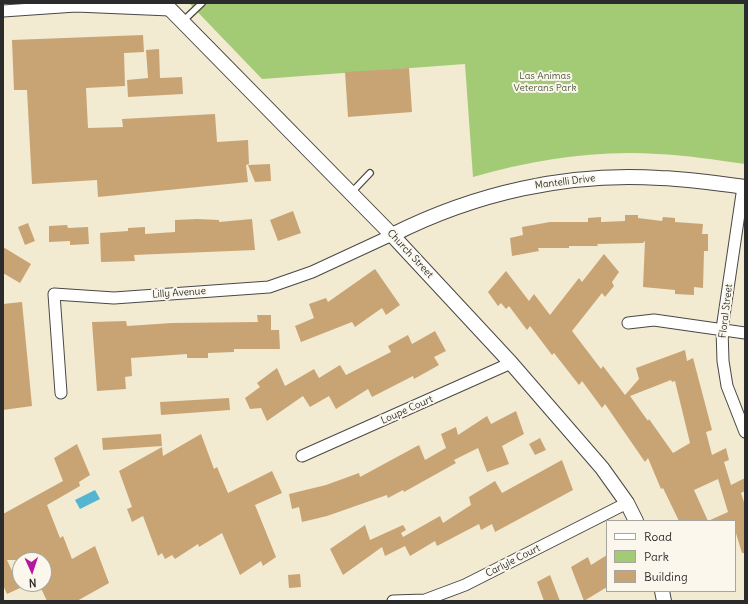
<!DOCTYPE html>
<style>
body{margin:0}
#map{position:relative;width:748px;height:604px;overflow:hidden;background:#f3ead2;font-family:Delius,sans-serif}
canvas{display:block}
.frame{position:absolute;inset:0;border:4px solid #2b2b2b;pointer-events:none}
.legend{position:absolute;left:606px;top:520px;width:130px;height:72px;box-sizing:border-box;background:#fbf7ec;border:1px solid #a8a59f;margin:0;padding:5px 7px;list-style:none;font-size:12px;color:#2b2b2b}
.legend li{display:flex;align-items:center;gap:8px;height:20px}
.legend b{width:20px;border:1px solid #a8a59f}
.north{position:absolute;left:12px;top:552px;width:40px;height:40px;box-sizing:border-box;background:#fbf7ec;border:1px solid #a8a59f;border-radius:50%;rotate:177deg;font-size:11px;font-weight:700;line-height:16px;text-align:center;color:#2b2b2b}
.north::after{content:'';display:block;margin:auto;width:14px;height:18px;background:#b5179e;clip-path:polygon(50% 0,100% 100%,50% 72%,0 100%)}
</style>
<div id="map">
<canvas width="748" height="604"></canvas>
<div class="frame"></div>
<ul class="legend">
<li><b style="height:5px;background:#fff"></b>Road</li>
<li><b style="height:11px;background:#a3cb76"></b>Park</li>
<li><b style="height:11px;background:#c8a474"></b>Building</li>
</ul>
<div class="north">N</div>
</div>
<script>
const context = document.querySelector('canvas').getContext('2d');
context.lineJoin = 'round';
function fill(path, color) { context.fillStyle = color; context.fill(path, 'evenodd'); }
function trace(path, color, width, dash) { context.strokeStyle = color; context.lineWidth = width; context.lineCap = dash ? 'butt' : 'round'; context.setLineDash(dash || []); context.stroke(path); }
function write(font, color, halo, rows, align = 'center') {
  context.font = font + ' Delius,sans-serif'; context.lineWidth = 4; context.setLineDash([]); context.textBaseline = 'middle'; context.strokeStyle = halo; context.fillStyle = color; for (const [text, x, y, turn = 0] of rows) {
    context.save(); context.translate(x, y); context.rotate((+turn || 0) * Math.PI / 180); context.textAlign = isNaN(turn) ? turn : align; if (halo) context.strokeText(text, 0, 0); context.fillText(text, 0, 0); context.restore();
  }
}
const green = new Path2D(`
 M189,3H745V164C716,160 686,155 657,154C595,150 533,160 473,177L465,64L262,79Z`);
const water = new Path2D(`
 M95,490L100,499L80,509L75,500Z`);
const building = new Path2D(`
 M143,35L144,52L124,53L125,86L86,88L88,128L123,127L122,119L215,114L217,142L248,140L249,164L246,165L248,182L98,197L97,180L32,184L27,90H14L12,40Z
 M159,49L160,78L182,77L183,94L128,97L127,80L148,78L146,50Z
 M409,68L412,112L348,117L345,72Z
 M270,164L271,181L255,182L248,165Z
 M293,211L301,233L278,241L270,220Z
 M625,215H638V218L662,221L663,217L675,218V222L703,224L702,234H708V251H704L703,288L694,287V295L675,294V290L643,287L645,241L643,243L597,244L598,246H569V248H538L539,251L512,256L510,238L523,235L522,227L550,222H588V218L601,217V222L625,221Z
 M197,219L219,220V222L252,219L255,250L134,255L135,261L101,262L100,233L128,231V228L145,227V234L175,232V220Z
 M28,223L35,241L25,245L18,227Z
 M67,225L68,228L88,227L89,244L70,245V241L49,242V226Z
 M3,247L31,264L20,283L3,273Z
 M604,254L619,272L612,282L614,286L605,297L602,293L572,331L601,369L603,366L625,395L639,379L636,368L685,350L687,361L693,358L712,430L706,432L712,455L726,448L729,460L724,462L731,485L745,478V491L741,493L745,505V553H742L735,530V521H679L663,488L661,489L648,458L645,462L605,404L602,408L582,381L579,385L554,353L552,355L530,326L527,330L509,306L506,309L501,303L498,306L488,292L506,271L529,301L534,294L550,315L579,278L582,282ZM671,380L672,382L675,381L690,443L673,453L649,419L648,421L630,396ZM718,479L728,512L708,521L694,490Z
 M375,269L400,305L386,315L382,308L355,327L352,322L301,342L295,326L314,318L309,304L326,298L328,302Z
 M22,302L32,406L3,410V304Z
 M257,315H271V330H279L280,349H234V352L208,353V358H187V354L131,358L132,376L125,377L126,389L97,391L92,322L126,321L127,326L172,323L258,322Z
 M435,331L446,351L434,357L439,365L414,379L413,376L372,397L368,389L336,409L329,396L310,407L303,396L267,421L261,408L250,409L245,398L260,387L257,383L277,368L285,386L314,369L319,378L340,365L346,375L391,352L388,346L408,335L412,344Z
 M229,398L230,410L161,415L160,402Z
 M516,411L524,434L502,446L509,464L487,472L478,448L454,460L456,463L404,492L403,490L388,498L387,495L327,516L302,522L299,507L292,509L289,494L326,485L359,473L360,477L419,445L425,460L446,448L441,434L456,427L458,435L487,416L491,424Z
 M161,434L162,446L103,450L102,438Z
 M201,434L214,469L217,467L228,493L272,471L282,493L255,505L276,557L263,566L261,561L240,575L222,533L199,547L198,544L175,559L172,555L165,559L162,553L158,556L143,516L132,522L127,509L132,507L119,471L162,447L163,456Z
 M540,438L546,450L535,455L529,444Z
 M77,444L90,475L79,482L80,486L47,505L60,538L63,536L72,559L95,546L109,583L77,601H47L39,584H44V560H7L20,588L7,594L3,585V514L63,481L54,458Z
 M562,460L573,490L495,532L492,524L481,530L479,524L437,546L435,541L410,556L405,546L385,556L382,547L343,575L330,549L365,525L370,540L403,525L406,530L401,533L403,537L440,516L443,523L471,505L469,497L495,481L502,493Z
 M607,555V587L584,601L571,567L588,557L591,565Z
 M300,574L301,587L289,588L288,575Z
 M550,575L560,601H544L537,582Z`);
const service = new Path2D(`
 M182,22L202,3
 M351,193L370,173`);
const minor = new Path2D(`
 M76,6L170,10
 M3,11L76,6L80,3
 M743,187L722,329L723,361L727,386L745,432
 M628,323L654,320L745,333
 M61,393L54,294L114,298L269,287L312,272L392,235
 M302,456L511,363
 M393,601L425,600L465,585L627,503`);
const tertiary = new Path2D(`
 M164,3L392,235L511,363L602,468L627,503L636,521
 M392,235C475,193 568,172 660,178C689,179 717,183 745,187
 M662,591L664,601`);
const parkNames = [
 ["Las Animas",545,76],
 ["Veterans Park",545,88]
];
const streetNames = [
 ["Mantelli Drive",565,182,-7],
 ["Church Street",410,254,47],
 ["Lilly Avenue",179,293,-4],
 ["Floral Street",726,311,-83],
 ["Loupe Court",407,410,-24],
 ["Carlyle Court",513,561,-27]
];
fill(green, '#a3cb76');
fill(water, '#53b5d1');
fill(building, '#c8a474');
trace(service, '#494844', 8);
trace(minor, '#494844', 13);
trace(tertiary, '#494844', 16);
trace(service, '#fff', 5.5);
trace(minor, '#fff', 11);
trace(tertiary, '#fff', 14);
write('10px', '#4f5b42', '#fbf7ec', parkNames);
write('10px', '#2b2b2b', '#fbf7ec', streetNames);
</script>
